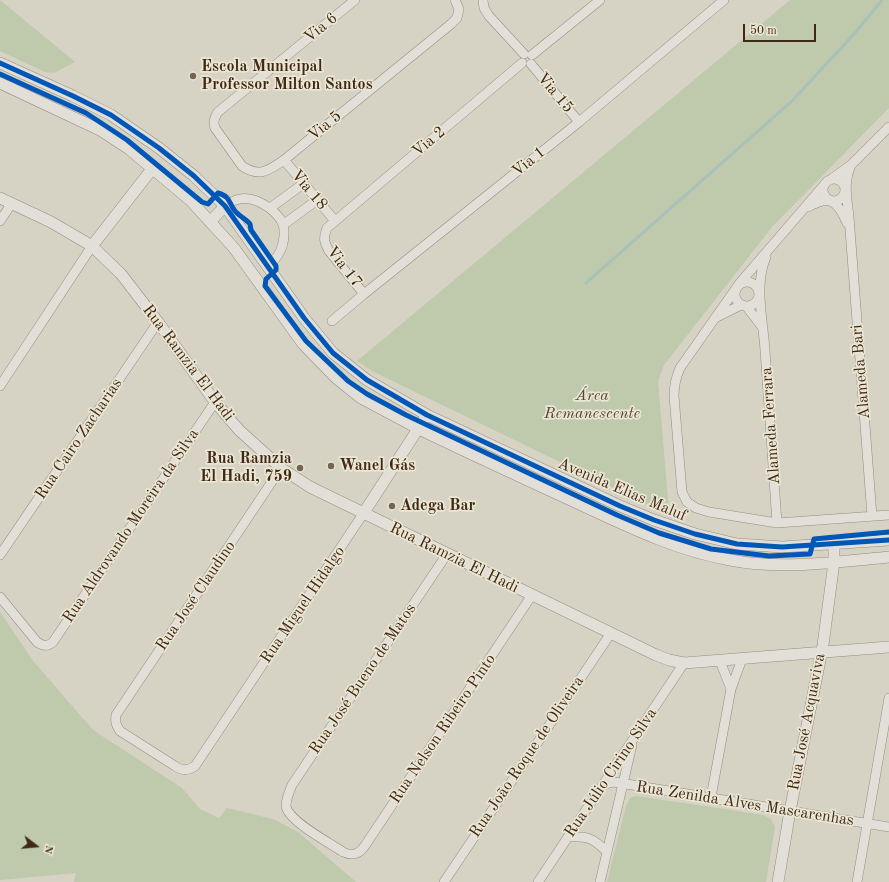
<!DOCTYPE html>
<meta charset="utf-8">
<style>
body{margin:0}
#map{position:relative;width:889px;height:882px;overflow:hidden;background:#d7d3c4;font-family:"Old Standard TT",serif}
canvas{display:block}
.north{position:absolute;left:16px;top:826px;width:40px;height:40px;-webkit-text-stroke:3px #eae6d3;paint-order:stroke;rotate:106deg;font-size:11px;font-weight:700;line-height:16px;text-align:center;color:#402814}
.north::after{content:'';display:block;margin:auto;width:14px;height:18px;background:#402814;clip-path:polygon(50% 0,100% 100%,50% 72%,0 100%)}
.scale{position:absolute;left:743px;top:24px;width:73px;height:18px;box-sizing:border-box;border:2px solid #402814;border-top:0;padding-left:5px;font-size:12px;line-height:14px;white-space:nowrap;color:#402814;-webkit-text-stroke:3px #eae6d3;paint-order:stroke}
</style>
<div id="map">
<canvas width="889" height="882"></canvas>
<div class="north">N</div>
<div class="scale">50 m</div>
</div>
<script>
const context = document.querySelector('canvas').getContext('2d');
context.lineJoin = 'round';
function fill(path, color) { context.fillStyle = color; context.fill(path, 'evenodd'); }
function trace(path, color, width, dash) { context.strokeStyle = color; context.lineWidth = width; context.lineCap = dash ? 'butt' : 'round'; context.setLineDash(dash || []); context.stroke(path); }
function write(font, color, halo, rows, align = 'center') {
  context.font = font + ' "Old Standard TT",serif'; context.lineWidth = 3.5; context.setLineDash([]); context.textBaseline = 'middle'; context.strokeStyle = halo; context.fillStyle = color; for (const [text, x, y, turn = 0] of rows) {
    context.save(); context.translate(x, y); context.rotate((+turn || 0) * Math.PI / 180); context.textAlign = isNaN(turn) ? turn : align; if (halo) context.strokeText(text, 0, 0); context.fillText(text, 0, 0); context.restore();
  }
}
const green = new Path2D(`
 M0,0L75,62L54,73L45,72L0,51Z
 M790,0H889V108L772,227L664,365L658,381L669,512L659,510L372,371L357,361Z
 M0,612L34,662L93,730L182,788L200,809L219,818L227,808L273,819L298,832L356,882H74L76,873L0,880Z
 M637,796L763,815L771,819L775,827L766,882H607L626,806C629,799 630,797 637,796Z`);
const stream = new Path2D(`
 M586,283L792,101L855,33L882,0`);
const minor = new Path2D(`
 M355,0L218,112C214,118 213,122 215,128L242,166C260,178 269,170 284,160L451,24L457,18L459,9L455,0
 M483,0L484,8L489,16L524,54
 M532,55L600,0
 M531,64L579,122
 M284,160L335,221
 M851,165C843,184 847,197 849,217L872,516
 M823 190a11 11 0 1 1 22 0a11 11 0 1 1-22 0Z
 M830,180L851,165L889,127
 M825,184L739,284L680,368C676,377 674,385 674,396L682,492L687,502L696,508L709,512L777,523L889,515
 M225,206C229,204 232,201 236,200C253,194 276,209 283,224C285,231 284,243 281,249C279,256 273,261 268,267
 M808,207C831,194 838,202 847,223
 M270,208L303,184
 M0,221L12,203
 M283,225L317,200
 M766,257C754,285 763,320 765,350C769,408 773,466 777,523
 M735 294a12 12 0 1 1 24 0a12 12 0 1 1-24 0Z
 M364,294L329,251C324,242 323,238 327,228L522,63
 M746,306L763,328
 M717,317L741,305
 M332,321L364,294L579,122L724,0
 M0,386L92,246
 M281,468L116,715C115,722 116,725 120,731L175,766C182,771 188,771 195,766L363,514
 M447,554L292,785C289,792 286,799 286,806C288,821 330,843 343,852C352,856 358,855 364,847L532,595
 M0,555L158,322
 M0,597L37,642C43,646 47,647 53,642L215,402
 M720,661L731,689L742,659
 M602,786L608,783L614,782L889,827
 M711,797L731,689
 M568,837C588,836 593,838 607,852
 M444,882L611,633
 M538,882L684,663
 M600,882L632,745
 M857,882L889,698`);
const tertiary = new Path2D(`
 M0,63L73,96L111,115L159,148L194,176L225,206L304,318L333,353L367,380L427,415L620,506L654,520L695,534L737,544L782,547L889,540
 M0,83L100,130L129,149L191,201L234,248L303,344L336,378L361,398L419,429C471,454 523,478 575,502C625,525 674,550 730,560C782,570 836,562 889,557
 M0,198L51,222L92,246L121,274L158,322L215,402L239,430L281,468L310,487L656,655L669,660L684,663L889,647
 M210,222L225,206
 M92,246L152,169
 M363,514L427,415
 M778,882L790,811L823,645L834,562V544`);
const cycleway = new Path2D(`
 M0,63L73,96L111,115L159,148L194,176L225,206L304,318L333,353L367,380L427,415L620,506L654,520L695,534L737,544L782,547L889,540
 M0,74L86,113L127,140L202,202L208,204L218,193C231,197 228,202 235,211C239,216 246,219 250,224L251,230L276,266V270L266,279L265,286L306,341L348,381L367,394L406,415L617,515L659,533L711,549L769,556L810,554L814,539L889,532`);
const markers = [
 [193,76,4,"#756452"],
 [331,466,4,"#756452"],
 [300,468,4,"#756452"],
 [392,506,4,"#756452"]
];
const streetNames = [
 ["Via 6",321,28,-39],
 ["Via 15",555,93,50],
 ["Via 5",325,126,-39],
 ["Via 2",429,142,-40],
 ["Via 1",529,162,-39],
 ["Via 18",309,190,50],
 ["Via 17",344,267,52],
 ["Rua Ramzia El Hadi",188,363,53],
 ["Alameda Bari",861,372,-95],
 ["Alameda Ferrara",771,426,-94],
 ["Rua Cairo Zacharias",79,439,-56],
 ["Avenida Elias Maluf",622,490,23],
 ["Rua Aldrovando Moreira da Silva",131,526,-56],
 ["Rua Ramzia El Hadi",454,558,26],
 ["Rua José Claudino",196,596,-56],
 ["Rua Miguel Hidalgo",303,605,-56],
 ["Rua José Bueno de Matos",363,679,-56],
 ["Rua José Acquaviva",807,722,-79],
 ["Rua Nelson Ribeiro Pinto",443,729,-56],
 ["Rua João Roque de Oliveira",527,757,-56],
 ["Rua Júlio Cirino Silva",611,773,-56],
 ["Rua Zenilda Alves Mascarenhas",745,804,9]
];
const poiNames = [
 ["Escola Municipal",201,67],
 ["Professor Milton Santos",201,85],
 ["Rua Ramzia",292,459,"right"],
 ["El Hadi, 759",292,477,"right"],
 ["Wanel Gás",339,466],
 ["Adega Bar",400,506]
];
const parkNames = [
 ["Área",592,396],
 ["Remanescente",592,414]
];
fill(green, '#bfc9ab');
trace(stream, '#a9c0bc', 3);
trace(minor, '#928d82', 10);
trace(tertiary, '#928d82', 12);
trace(minor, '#e1dfd7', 9);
trace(tertiary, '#e1dfd7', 11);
trace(cycleway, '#0057b8', 5);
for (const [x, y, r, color] of markers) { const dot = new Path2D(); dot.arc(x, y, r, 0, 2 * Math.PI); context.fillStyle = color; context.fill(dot); trace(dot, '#eae6d3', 1.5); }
write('16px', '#402814', '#eae6d3', streetNames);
write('bold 16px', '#402814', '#eae6d3', poiNames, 'left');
write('italic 16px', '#55462e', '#eae6d3', parkNames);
</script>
